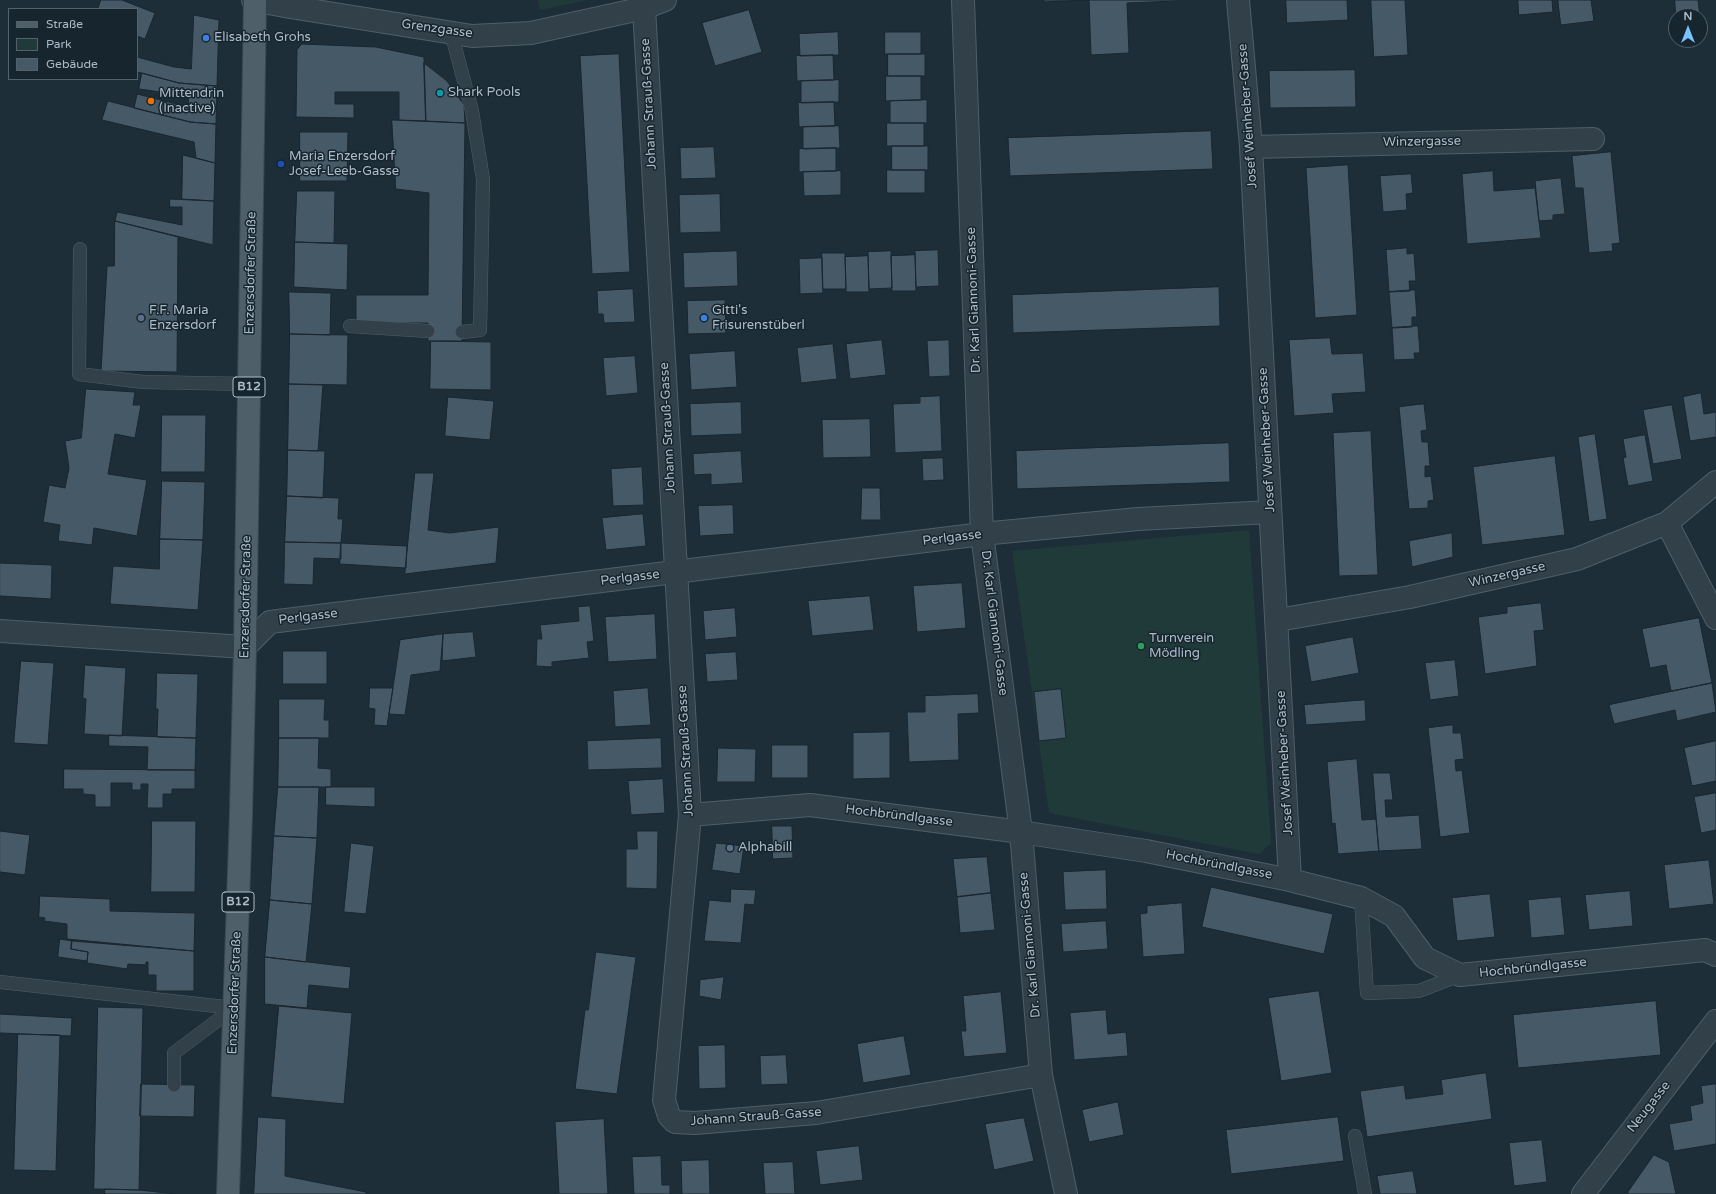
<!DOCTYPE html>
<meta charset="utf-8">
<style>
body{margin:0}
#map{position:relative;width:1716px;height:1194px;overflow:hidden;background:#1e2e39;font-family:"Varela Round",sans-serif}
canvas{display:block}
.legend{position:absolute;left:8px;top:8px;width:130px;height:72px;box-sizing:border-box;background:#17252e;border:1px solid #53616b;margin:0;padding:5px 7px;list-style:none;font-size:12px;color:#acbbc7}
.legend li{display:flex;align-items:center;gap:8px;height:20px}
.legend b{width:20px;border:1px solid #53616b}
.north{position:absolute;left:1668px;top:8px;width:40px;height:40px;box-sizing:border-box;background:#17252e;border:1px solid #53616b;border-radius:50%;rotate:0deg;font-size:11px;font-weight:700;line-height:16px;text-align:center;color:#acbbc7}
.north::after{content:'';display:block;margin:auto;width:14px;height:18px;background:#78c4ff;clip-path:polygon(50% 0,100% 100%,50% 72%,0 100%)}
</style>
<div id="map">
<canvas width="1716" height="1194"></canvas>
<ul class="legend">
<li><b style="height:5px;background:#4f5f6a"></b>Straße</li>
<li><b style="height:11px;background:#203a39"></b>Park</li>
<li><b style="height:11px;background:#465966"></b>Gebäude</li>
</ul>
<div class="north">N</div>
</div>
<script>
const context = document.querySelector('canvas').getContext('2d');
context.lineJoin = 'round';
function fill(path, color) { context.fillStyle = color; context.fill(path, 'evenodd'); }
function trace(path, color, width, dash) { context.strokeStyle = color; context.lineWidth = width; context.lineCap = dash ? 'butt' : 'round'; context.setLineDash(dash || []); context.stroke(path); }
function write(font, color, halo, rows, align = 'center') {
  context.font = font + ' "Varela Round",sans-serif'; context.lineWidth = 3; context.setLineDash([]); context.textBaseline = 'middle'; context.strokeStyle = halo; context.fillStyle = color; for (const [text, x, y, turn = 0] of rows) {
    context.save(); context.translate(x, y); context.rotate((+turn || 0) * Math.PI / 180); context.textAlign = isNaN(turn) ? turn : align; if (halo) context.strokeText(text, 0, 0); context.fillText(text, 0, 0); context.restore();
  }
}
const green = new Path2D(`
 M538,0H587L540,10Z
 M1249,530L1271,843L1259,854L1049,813L1012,551Z`);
const building = new Path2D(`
 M101,0H122L155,13L145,39L137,36V9H98Z
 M1044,0H1176V1L1127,3L1129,53L1091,55L1089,0L1044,2Z
 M1286,0H1347L1348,20L1287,23Z
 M1371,0H1405L1408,55L1374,57Z
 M1518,0H1552L1553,12L1519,15Z
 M1558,0H1591L1594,21L1561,25Z
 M1675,0H1698L1700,16H1676Z
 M749,10L762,52L715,66L702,23Z
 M194,15L219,20L217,86L179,83L137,72V57L174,67L191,69Z
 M838,32L839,55L800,56L799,34Z
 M885,32H921V54H885Z
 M302,44L376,47L424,57L426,121L399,120V92H335V104H354V118L296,117L297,50Z
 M619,54L630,272L592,274L580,56Z
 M888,54H925V76H888Z
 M833,55L834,80L797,81L796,56Z
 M424,63L447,81L464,105L465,123L426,121Z
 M1355,70L1356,107L1270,108L1269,71Z
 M142,73L179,83L217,86L216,124L190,122L134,108L137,94L189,107L188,96L139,89Z
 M886,76H921V100L886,101Z
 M839,80V102L801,103V81Z
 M927,100V123H890V101Z
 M108,101L190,122L216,124L215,163L196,158L194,142L102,120Z
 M834,102L835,126L799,127L798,103Z
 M392,120L465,123L462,341H428V323H356V295H428L429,193L396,189Z
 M887,123H924V146H887Z
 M839,126L840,148L803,149V127Z
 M1211,131L1213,169L1010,176L1008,138Z
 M300,132H348L347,181H300Z
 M892,146H928V170H892Z
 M714,147L716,178L681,179L680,148Z
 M836,148V171L799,172V149Z
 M1611,152L1620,243L1612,244L1613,251L1589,253L1583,188H1575L1572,156Z
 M183,155L215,163L214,201L182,199Z
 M1348,165L1357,315L1315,318L1306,168Z
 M887,170H925V193H887Z
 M841,171V195L804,196L803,172Z
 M1493,171L1494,191L1535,188L1541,238L1467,244L1462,174Z
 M1411,174L1413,193L1406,194L1407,210L1383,212L1380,176Z
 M1561,178L1565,214L1553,215V220L1539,221L1535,181Z
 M297,191H335L334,243L295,242Z
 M720,194L721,232L680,233L679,195Z
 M170,199L214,201L213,245L115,221L117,212L182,225V207H170Z
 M115,221L178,237L177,372L101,371L107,266H114Z
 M295,242L348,244L347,290L294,287Z
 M1407,248V254L1414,253L1416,281H1409L1410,291L1389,292L1386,250Z
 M938,250L939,286L916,287L915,251Z
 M737,251L738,286L684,288L683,253Z
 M891,251L892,288L869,289L868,252Z
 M822,253H845L846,289H823Z
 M915,255L916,291H892L891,256Z
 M868,256L869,292H846L845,257Z
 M822,258L823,293L800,294L799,259Z
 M1219,287L1220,326L1013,333L1012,295Z
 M633,289L635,322L604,323L603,314H598L597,291Z
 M1415,290L1417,317H1412V327L1392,328L1389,292Z
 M289,292L331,293L330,335L290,334Z
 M725,300L726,333L688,334L687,301Z
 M1418,326L1420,353H1414L1415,359L1394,360L1392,328Z
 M290,334L348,335L347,385L289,384Z
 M1330,338L1332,354L1363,353L1366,392L1332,394L1334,413L1294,416L1289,340Z
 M882,340L886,375L850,379L846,344Z
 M949,340L950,376L929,377L927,341Z
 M431,341L491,342V390L430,389Z
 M833,344L837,379L801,383L797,348Z
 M735,351L737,387L691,390L689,354Z
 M635,356L638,393L606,396L603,358Z
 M289,384L323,385L318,451L288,450Z
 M86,389L135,392L133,405H141L135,438L115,434L108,474L147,480L137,536L94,528L92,545L58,541L60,525L43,522L49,485L65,488L69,468L65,441L81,438Z
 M1701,393L1704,414L1716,412V437L1690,441L1683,397Z
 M940,396L942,451L895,453L893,404L920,403V397Z
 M448,397L494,401L490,440L445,436Z
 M741,402L742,434L691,436L690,404Z
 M1424,404L1427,430L1421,431L1422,442H1428L1430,466H1425V477L1431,476L1434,500L1428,501V508L1409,509L1399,407Z
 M1672,405L1682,459L1653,464L1643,410Z
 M162,415H206L205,472H161Z
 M870,419L871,457L823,458L822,420Z
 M1371,431L1378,575L1339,576L1333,433Z
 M1595,434L1607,519L1589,522L1578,437Z
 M1645,435L1653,481L1628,486L1623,458L1626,457L1623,439Z
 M1229,443L1230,482L1017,489L1016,451Z
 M288,450L325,451L323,498L287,496Z
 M741,451L743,483L711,485V474L694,475L693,454Z
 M1555,456L1565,535L1482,545L1473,467Z
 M943,458L944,480L923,481L922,459Z
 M642,467L644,505L613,506L611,469Z
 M415,473H434L428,530L450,533L499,527L496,563L405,574Z
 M162,481L205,482L203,540L160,539Z
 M862,488H880L881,520H861Z
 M287,496L339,498L338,519H343L341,543L285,542Z
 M733,505L734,534L700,536L698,506Z
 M643,514L646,546L606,550L602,518Z
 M1452,533L1453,557L1412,567L1409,541Z
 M160,539L203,540L198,610L110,604L113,566L159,569Z
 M285,542L341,543V559L314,558L313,585L284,584Z
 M341,543L407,546L406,568L340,564Z
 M0,563L52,565L51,599L0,596Z
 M962,583L966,628L917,632L913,586Z
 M870,596L874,630L812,636L808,601Z
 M1541,603L1544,630L1534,631L1537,666L1485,674L1478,617L1507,613V607Z
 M590,606L594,641L587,642L589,658L552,662V667L536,666L537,639H542L540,625L579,621L578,607Z
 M735,608L737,637L705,640L703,611Z
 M655,614L657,659L608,662L605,617Z
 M1699,618L1712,683L1671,691L1666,665L1650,668L1642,629Z
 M473,632L476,657L442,661L443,634Z
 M443,634L440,671L411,675L405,715L389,714L400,640Z
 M1353,637L1359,673L1311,682L1305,646Z
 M283,651H327V684H283Z
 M736,652L738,680L707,682L705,654Z
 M1455,660L1459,696L1430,700L1425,663Z
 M21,661L54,663L48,745L14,743Z
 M85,665L126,668L122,736L84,734L86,699L83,698Z
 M157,673L198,674L196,738L157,737L158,709H156Z
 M1712,683L1716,712L1677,721L1675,710L1614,724L1609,705Z
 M370,688H393L387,726L374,725L375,709L369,708Z
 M648,688L651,725L615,727L613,691Z
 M1061,689L1066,738L1039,741L1034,692Z
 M978,694L979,713L958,714L959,760L909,762L907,712H925V696Z
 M279,699H325L324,720H329V738H279Z
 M1365,700L1366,721L1306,725L1304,705Z
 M1453,725V733H1461L1464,759L1455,760L1456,771L1462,770L1470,833L1440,837L1428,728Z
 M890,732V778L853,779V733Z
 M109,735L196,738L195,770H147L148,747L109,746Z
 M279,738H319L318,768L331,769V787H278Z
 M661,738L662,768L588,770L587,741Z
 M1716,741V781L1692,786L1684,748Z
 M772,745H808V778H772Z
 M718,748L756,749L755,782H717Z
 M1357,759L1362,820L1376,819L1379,851L1338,854L1335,823L1332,824L1327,762Z
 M64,769L195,770V789H172V794H163V808H147L148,784H141V790H132V783H111V807H95V795L83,794V789H64Z
 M1373,773H1390L1393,800H1385L1386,817L1419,815L1422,849L1379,851Z
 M663,779L665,813L631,815L628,781Z
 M278,787H319L317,838L274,836Z
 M326,787H375V807L326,805Z
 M1716,793V830L1701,833L1694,797Z
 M152,821H196L195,892H151Z
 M772,826H792L793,858L773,859Z
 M0,831L30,835L25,875L0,872Z
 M637,831H658L657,889L626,888V849H637Z
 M274,836L317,838L312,904L270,900Z
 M351,843L374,846L366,914L344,912Z
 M716,843L744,846L740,874L712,870Z
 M987,857L991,893L957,897L953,859Z
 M1709,860L1714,904L1669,909L1664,865Z
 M1106,870L1107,909L1065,910L1063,872Z
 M1211,887L1333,914L1324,954L1202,927Z
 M731,889L756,890L754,905L745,904L741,943L704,941L709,900L730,902Z
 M1630,891L1633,926L1589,930L1585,895Z
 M991,893L995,930L960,933L957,897Z
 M1490,894L1495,937L1457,941L1452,898Z
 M40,896L110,899V911L195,913L194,951L67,939V924L44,921L45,918L39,917Z
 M1561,897L1565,935L1531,938L1528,900Z
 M270,900L312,904L306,962L265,957Z
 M1182,903L1185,954L1143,957L1140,914L1147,913V906Z
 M1106,921L1108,949L1063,952L1061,924Z
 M60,939L72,941L71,949L88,952L87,961L58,957Z
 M72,941L194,951V991H156V975H148V962H146V965L128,964L127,969L87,963L88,952L71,949Z
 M596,952L636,957L617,1094L575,1089L585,1010H588Z
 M265,957L351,967L349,989L309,985L307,1008L265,1004Z
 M724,977L721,1000L699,996L700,980Z
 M1319,991L1332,1073L1281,1081L1268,998Z
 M1001,992L1007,1053L964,1057L961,1031H966L963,996Z
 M1656,1001L1661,1055L1518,1068L1513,1015Z
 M279,1006L352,1013L344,1104L271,1097Z
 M98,1007L143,1008L139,1190L94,1189Z
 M1106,1010L1108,1034L1126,1032L1128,1056L1074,1060L1070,1013Z
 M0,1014L72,1018L71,1036L0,1033Z
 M18,1034L60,1035L56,1171L14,1170Z
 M904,1036L911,1075L863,1083L857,1044Z
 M725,1045L726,1088L699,1089L698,1046Z
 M786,1055L788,1084L761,1085L760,1056Z
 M1486,1073L1492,1119L1367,1137L1360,1091L1404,1085L1406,1099L1443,1094L1441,1080Z
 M141,1084L195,1085L194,1117L140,1116Z
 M1716,1084V1144L1674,1151L1669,1124L1692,1120L1690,1106L1703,1103L1701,1086Z
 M1118,1102L1124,1135L1089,1142L1082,1110Z
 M258,1117L286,1119L285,1176L366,1192V1194H254Z
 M1338,1117L1344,1161L1231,1174L1226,1130Z
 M1024,1118L1034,1161L994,1170L985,1124Z
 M604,1119L608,1194H559L555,1122Z
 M1542,1140L1547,1182L1514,1186L1509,1143Z
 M859,1146L863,1180L820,1185L816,1151Z
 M1654,1155L1669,1162L1676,1194H1628V1192Z
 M661,1156L662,1185H670V1194H634L632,1157Z
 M709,1160L710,1194H682L681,1161Z
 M793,1162L795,1194H765L763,1163Z
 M1413,1171L1417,1194H1380L1377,1176Z
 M105,1189L139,1190L176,1194H105Z`);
const service = new Path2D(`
 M451,32L472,111L483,179L480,330L462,332
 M80,249L79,374L143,382L249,384
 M350,326L428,331
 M1361,898L1367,993L1419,991L1460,975
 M0,982L234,1008
 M174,1085V1053L234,1008
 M1355,1136L1365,1194`);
const minor = new Path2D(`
 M963,0L982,534L1021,832L1041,1075L1066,1194
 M1238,0L1251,147L1290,880
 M644,8L690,815L664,1100L669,1116L675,1122L695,1123L816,1113L1041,1075
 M1251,147L1593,139
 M1667,523L1716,618
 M1278,620L1410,597L1577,559L1667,523L1716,482
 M0,631L245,647L270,622L982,534L1138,519L1270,512
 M690,815L810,805L1021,832L1146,851L1290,880L1361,898L1394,916L1425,958L1460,975L1705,950L1716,955
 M1583,1194L1716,1021`);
const tertiary = new Path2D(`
 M253,0L290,7L472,36L531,33L644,8L665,0`);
const primary = new Path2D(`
 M228,1194L241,813L245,647L255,0`);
const markers = [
 [206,38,4,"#3f7fe0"],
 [440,93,4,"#0f9aa8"],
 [151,101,4,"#e8710a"],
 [281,164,4,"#1a4fb4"],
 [141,318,4,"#5c6f8a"],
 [704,318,4,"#3f7fe0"],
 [1141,646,4,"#2e9e5b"],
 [730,848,4,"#5c6f8a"]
];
const shields = [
 [249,387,32],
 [238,902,32]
];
const shieldNames = [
 ["B12",249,387],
 ["B12",238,902]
];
const streetNames = [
 ["Grenzgasse",437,29,8],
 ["Johann Strauß-Gasse",649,104,-93],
 ["Josef Weinheber-Gasse",1248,116,-94],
 ["Winzergasse",1422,142,-1],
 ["Enzersdorfer Straße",251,273,-89],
 ["Dr. Karl Giannoni-Gasse",974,300,-92],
 ["Johann Strauß-Gasse",668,428,-93],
 ["Josef Weinheber-Gasse",1267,440,-93],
 ["Perlgasse",952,538,-7],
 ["Winzergasse",1507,575,-13],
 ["Perlgasse",630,578,-7],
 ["Enzersdorfer Straße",246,597,-89],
 ["Perlgasse",308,617,-7],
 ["Dr. Karl Giannoni-Gasse",994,623,83],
 ["Johann Strauß-Gasse",686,751,-93],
 ["Josef Weinheber-Gasse",1285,763,-93],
 ["Hochbründlgasse",899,816,7],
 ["Hochbründlgasse",1219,865,11],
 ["Dr. Karl Giannoni-Gasse",1030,945,-95],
 ["Hochbründlgasse",1533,968,-6],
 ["Enzersdorfer Straße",235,993,-88],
 ["Neugasse",1649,1107,-52],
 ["Johann Strauß-Gasse",756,1117,-4]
];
const poiNames = [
 ["Elisabeth Grohs",214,38],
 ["Shark Pools",448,93],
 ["Mittendrin",159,94],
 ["(Inactive)",159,109],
 ["Maria Enzersdorf",289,157],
 ["Josef-Leeb-Gasse",289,172],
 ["F.F. Maria",149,311],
 ["Enzersdorf",149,326],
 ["Gitti's",712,311],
 ["Frisurenstüberl",712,326],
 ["Turnverein",1149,639],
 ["Mödling",1149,654],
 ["Alphabill",738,848]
];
fill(green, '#203a39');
fill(building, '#465966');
trace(building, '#192730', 1);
trace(service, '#4f5e68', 14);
trace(minor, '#4f5e68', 24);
trace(tertiary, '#4f5e68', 24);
trace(primary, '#3b4953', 24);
trace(service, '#32404a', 13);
trace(minor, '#32404a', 22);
trace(tertiary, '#32404a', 22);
trace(primary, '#4f5f6a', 22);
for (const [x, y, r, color] of markers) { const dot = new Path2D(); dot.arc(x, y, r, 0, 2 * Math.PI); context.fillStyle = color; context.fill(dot); trace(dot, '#17252e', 1.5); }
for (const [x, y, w] of shields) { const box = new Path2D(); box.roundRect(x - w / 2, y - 10, w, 20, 3); context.fillStyle = '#17252e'; context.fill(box); trace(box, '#acbbc7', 1); }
write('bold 12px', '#acbbc7', null, shieldNames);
write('13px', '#acbbc7', '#17252e', streetNames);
write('13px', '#acbbc7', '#17252e', poiNames, 'left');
</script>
